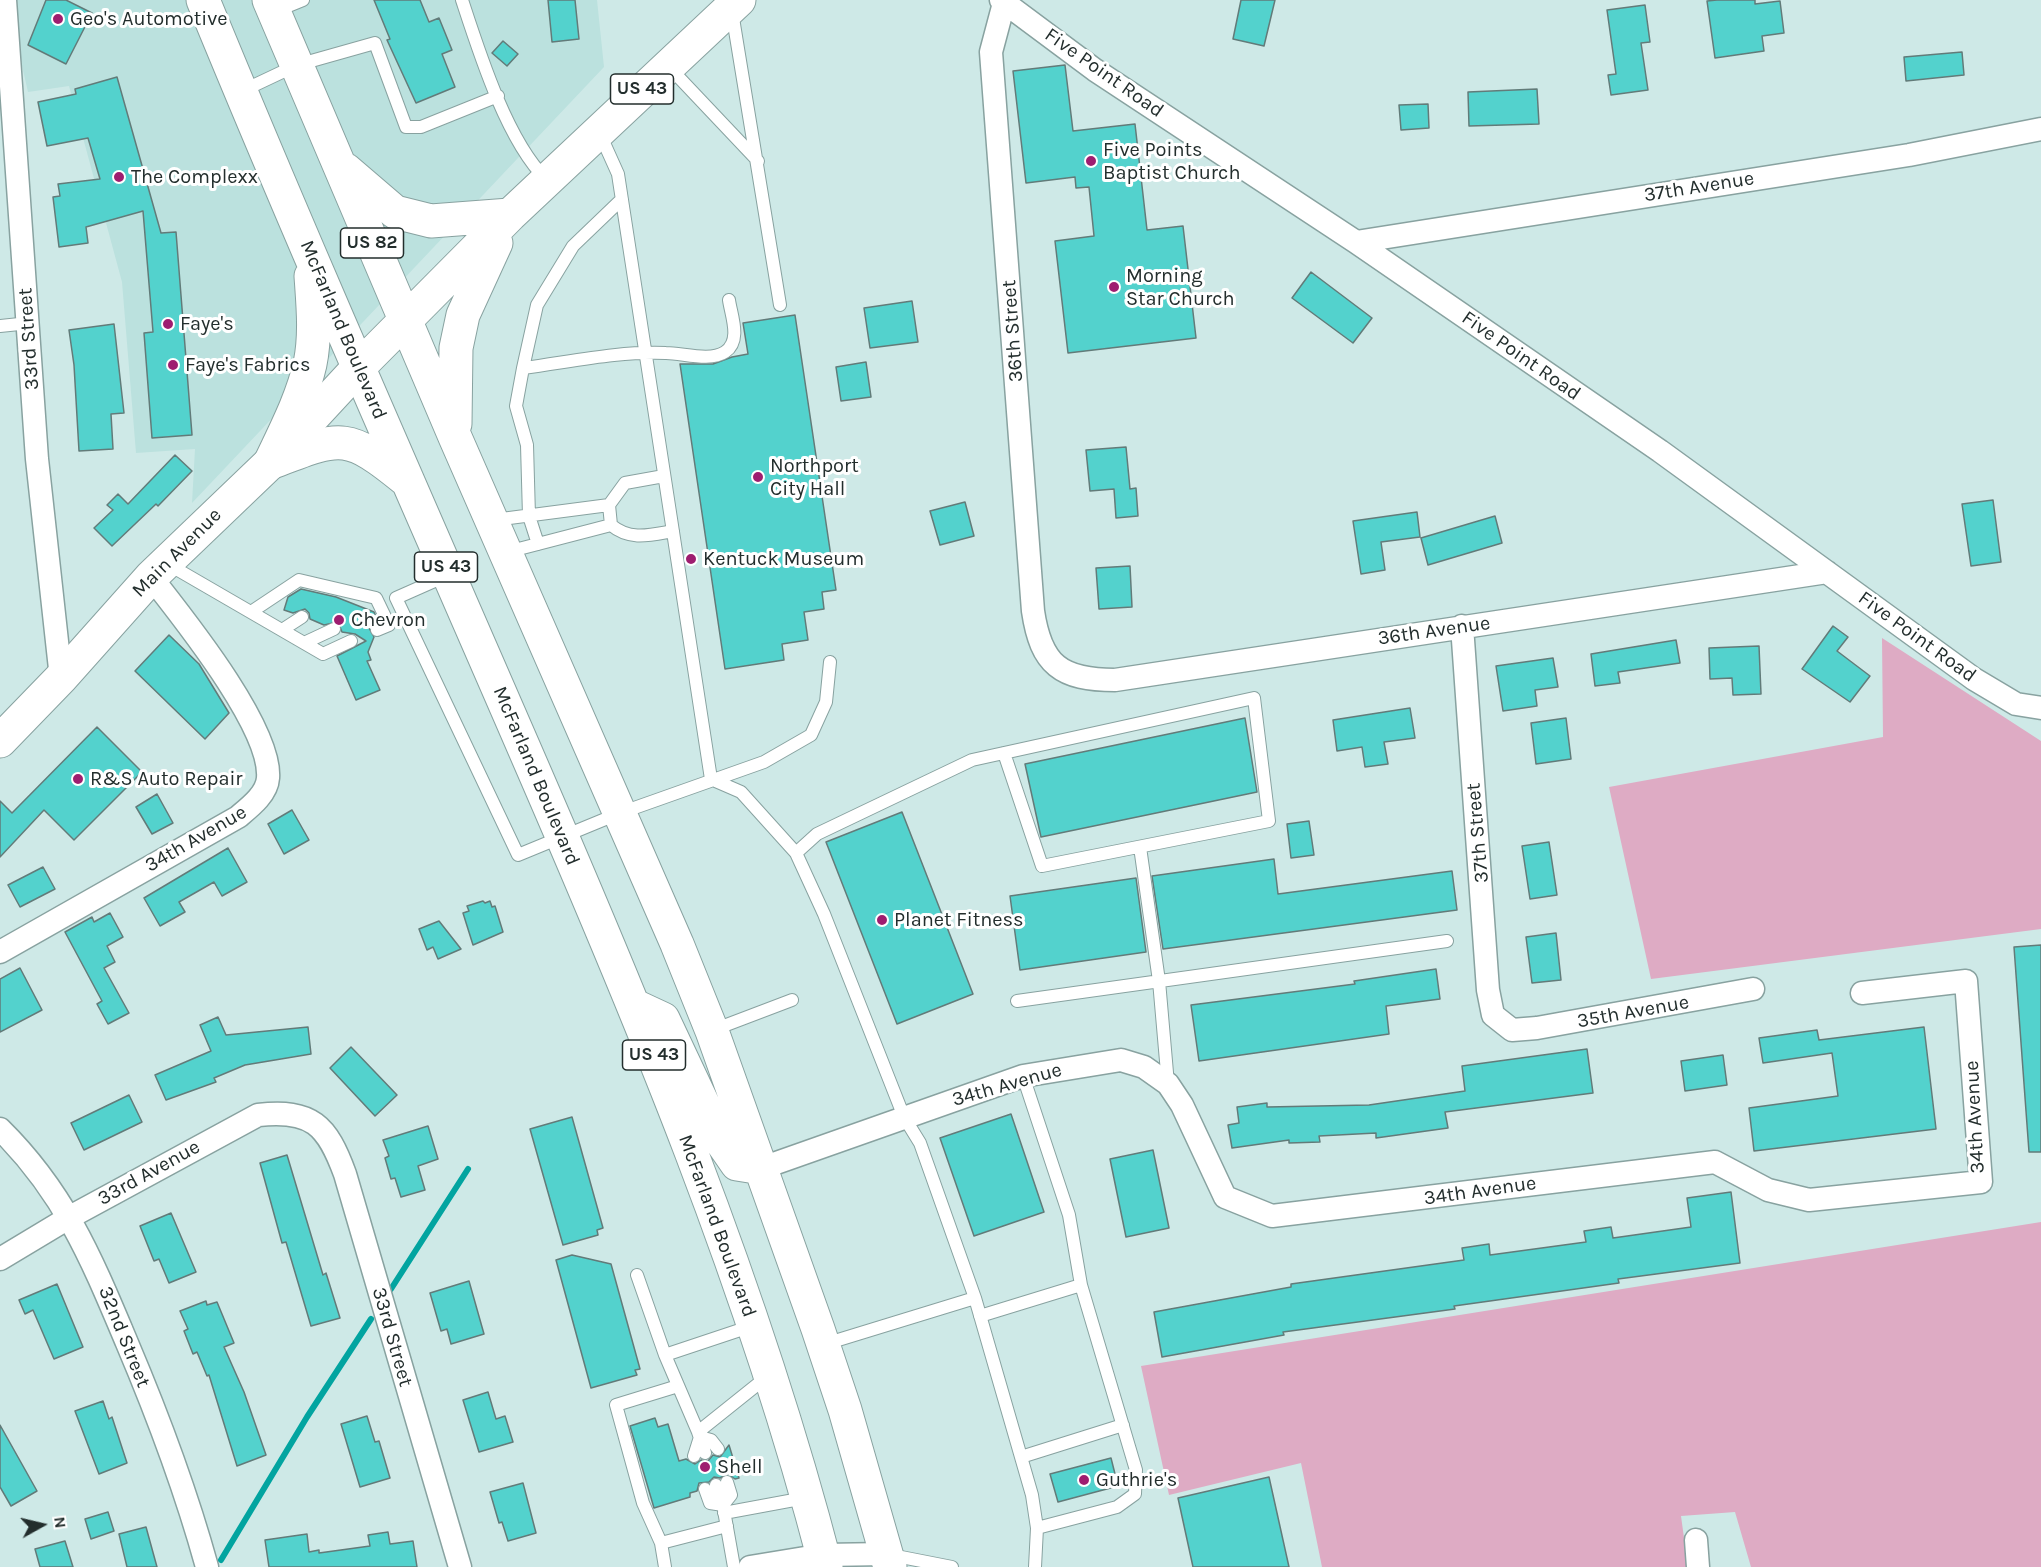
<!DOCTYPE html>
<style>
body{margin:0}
#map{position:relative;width:2041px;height:1567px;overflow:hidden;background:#cee9e7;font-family:Karla,sans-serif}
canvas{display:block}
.north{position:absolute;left:12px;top:1495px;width:60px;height:60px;-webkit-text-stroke:4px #fff;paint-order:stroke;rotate:82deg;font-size:16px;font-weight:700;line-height:24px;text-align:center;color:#232e2d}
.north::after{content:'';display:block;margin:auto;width:21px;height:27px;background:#232e2d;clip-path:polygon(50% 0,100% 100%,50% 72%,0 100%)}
</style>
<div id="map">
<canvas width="2041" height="1567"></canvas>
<div class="north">N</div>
</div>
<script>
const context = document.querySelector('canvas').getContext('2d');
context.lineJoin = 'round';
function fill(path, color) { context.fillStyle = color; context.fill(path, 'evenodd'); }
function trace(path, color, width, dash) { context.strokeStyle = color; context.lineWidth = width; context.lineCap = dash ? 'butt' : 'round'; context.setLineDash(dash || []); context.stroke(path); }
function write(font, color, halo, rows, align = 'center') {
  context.font = font + ' Karla,sans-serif'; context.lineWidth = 6; context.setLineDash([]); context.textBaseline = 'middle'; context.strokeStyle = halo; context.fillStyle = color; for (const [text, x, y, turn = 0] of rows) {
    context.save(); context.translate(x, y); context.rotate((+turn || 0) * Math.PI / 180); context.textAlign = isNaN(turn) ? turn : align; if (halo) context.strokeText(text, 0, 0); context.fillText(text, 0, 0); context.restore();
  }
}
const built = new Path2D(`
 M7,0H597L604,67L192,503L195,449L136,453L122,282L69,86L28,92Z`);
const green = new Path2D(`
 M1882,638L2041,741V929L1651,979L1609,787L1883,737Z
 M2041,1222V1567H1751L1735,1512L1681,1516L1688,1567H1322L1301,1463L1169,1495L1141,1366Z`);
const stream = new Path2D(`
 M391,1289L468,1169
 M221,1560L307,1417L371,1319`);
const building = new Path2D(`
 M46,0H66L92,13L66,64L28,45Z
 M374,0H420L429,22L439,18L452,50L442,54L455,87L416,103L387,40L390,39Z
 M548,0H575L579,39L552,42Z
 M1241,0H1275L1264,46L1233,39Z
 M1717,0H1755V4L1780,1L1784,33L1762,36L1764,51L1715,58L1707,1Z
 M1645,5L1650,42L1641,43L1648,90L1611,95L1608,75L1616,74L1607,10Z
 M503,41L518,54L507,66L492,53Z
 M1962,52L1964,75L1906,81L1904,57Z
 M1065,65L1073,131L1135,124L1147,230L1183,226L1196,338L1068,353L1055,241L1094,236L1089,187L1076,188L1075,177L1026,183L1013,71Z
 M117,77L161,233L176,232L192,435L152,438L144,333L153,332L143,211L86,227L88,243L59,247L53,197L60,196L58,184L100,179L88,138L47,146L38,102L76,94L75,89Z
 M1537,89L1539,124L1469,126L1468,92Z
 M1428,104L1429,128L1401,130L1399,105Z
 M1311,272L1372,318L1353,343L1292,298Z
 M912,301L918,342L870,348L864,308Z
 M795,315L836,590L822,592L824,609L804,612L808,640L782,644L784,660L725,669L680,364H713L732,357L748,354L743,323Z
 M114,324L124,413L111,414L113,449L79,451L74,365L69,330Z
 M866,362L871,397L841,401L836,367Z
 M1126,447L1130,489L1136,488L1138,516L1116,518L1114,489L1090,491L1086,450Z
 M175,455L192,471L158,506L156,504L112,546L94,528L113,510L107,505L118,494L128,504Z
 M1993,500L2001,562L1971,566L1962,504Z
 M965,502L974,536L940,545L930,511Z
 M1417,512L1420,537L1381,542L1385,570L1361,574L1353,521Z
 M1495,516L1502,543L1428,565L1421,538Z
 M1130,566L1132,607L1099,609L1096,568Z
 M301,589L336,597L374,612L378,621L369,628L374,637L368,652L371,660L367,661L380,690L356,700L337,656L366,641L355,634L342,632L338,622L324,625L310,619L309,613L305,609L293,613L284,610L288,597Z
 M1833,626L1848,637L1837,651L1870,676L1850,702L1802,669Z
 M169,635L199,664L229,713L205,739L135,671Z
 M1676,640L1680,663L1618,672L1620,683L1595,686L1591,654Z
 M1759,646L1761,694L1733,695L1732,678L1710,679L1709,648Z
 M1553,658L1558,687L1535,690L1537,706L1503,711L1496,666Z
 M1410,708L1415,738L1384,742L1388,764L1365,767L1362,747L1337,751L1333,720Z
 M1245,718L1257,792L1041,837L1025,764Z
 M1566,718L1571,759L1536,764L1531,723Z
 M97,727L142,772L74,840L44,810L0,857V801L12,813Z
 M157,794L173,823L152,834L136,807Z
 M292,810L309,840L284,854L268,824Z
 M902,812L973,994L897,1024L826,842Z
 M1309,821L1314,855L1291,858L1287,824Z
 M1549,842L1557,895L1530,899L1522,846Z
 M228,848L247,882L222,896L214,882L179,902L185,912L160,926L144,898Z
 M1274,859L1278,894L1452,871L1457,910L1163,949L1152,876Z
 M43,867L55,889L20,907L8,885Z
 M1136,878L1146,952L1020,970L1010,896Z
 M483,901L485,903L490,901L492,907L495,906L503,932L473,945L463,913L469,911L467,906Z
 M110,913L123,937L107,946L115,962L104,968L129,1013L108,1024L97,1004L102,1001L65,932L92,917L94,922Z
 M439,921L461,949L438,959L433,947L427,950L419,929Z
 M1556,933L1561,980L1532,983L1526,937Z
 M2041,945V1152H2029L2014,947Z
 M20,968L42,1010L0,1032V979Z
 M1436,969L1440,999L1386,1006L1389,1034L1199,1061L1191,1005L1355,984L1354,981Z
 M218,1017L226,1035L308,1027L311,1054L245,1065L214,1078L216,1082L166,1100L155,1075L211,1051L200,1025Z
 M1924,1027L1936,1129L1754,1151L1749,1108L1838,1096L1832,1053L1763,1063L1759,1038L1817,1030L1819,1040Z
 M351,1047L397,1095L375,1116L330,1068Z
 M1587,1049L1593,1093L1445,1112L1448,1128L1376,1138V1133L1319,1136L1320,1142L1289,1143V1140L1232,1148L1228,1125L1239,1123L1237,1107L1267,1103V1107L1369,1105L1465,1091L1462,1066Z
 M1723,1055L1727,1085L1685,1091L1681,1061Z
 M129,1095L142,1122L84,1150L71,1123Z
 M1011,1114L1044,1212L974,1236L940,1138Z
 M572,1117L603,1228L597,1230L598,1235L563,1245L530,1129Z
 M428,1126L438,1159L418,1166L425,1190L401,1197L395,1178L391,1179L385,1158L389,1156L383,1140Z
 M1153,1150L1169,1228L1126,1237L1110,1159Z
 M287,1155L323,1275L326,1273L340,1318L311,1326L286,1242L282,1243L260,1163Z
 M1731,1192L1740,1263L1618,1279L1619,1283L1454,1306L1455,1309L1283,1332L1284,1335L1162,1357L1154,1312L1291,1287V1284L1464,1260L1462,1248L1489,1244L1490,1255L1586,1242L1584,1231L1611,1227L1613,1238L1691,1227L1687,1198Z
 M171,1213L196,1272L169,1283L159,1259L154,1261L140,1226Z
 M572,1255L611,1264L640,1369L635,1370L637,1375L591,1388L556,1260Z
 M469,1281L484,1334L451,1344L447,1329L441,1331L430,1293Z
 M57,1284L83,1347L54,1359L33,1310L25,1314L19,1300Z
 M206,1301L207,1305L217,1302L234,1343L224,1347L244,1392L266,1455L237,1466L209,1375L207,1376L197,1352L193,1354L184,1331L188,1329L180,1311Z
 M488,1392L496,1419L505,1416L513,1442L479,1452L463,1400Z
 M103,1401L109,1419L112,1417L127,1463L99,1474L75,1411Z
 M367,1416L375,1442L379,1441L390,1478L360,1487L341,1424Z
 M655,1418L658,1427L668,1424L679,1461L686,1459L695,1464L701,1460L708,1461L713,1455L720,1457L729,1445L739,1478L735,1479L728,1474L720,1478L714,1477L709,1482L699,1483L697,1491L690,1493V1497L654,1508L630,1426Z
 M0,1425L37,1491L11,1506L0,1487Z
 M1111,1458L1118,1486L1058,1502L1050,1474Z
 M1269,1477L1289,1567H1193L1178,1498Z
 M523,1483L536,1533L508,1541L502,1522L499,1523L490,1492Z
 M108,1512L114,1531L91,1539L85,1519Z
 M146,1527L157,1567H127L119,1534Z
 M388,1532L390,1544L413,1541L417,1567H269L265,1540L307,1534L309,1552L319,1550V1553L370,1546L368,1535Z
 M65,1541L73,1567H40L35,1549Z`);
const lane = new Path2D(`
 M462,0C479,52 507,141 546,179
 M276,11L303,0
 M732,12L780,305
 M670,68L758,161
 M242,91L297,65L375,43L406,127H421L498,96
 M600,134L618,174L711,779L741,792L796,853L824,914L904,1117L920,1143L975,1298L1032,1495L1037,1528L1035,1567
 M0,326L29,323
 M523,368L537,305L573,246L622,199
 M664,476L625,483L609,505L611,525C630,541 650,535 673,531
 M494,520L609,505
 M538,544L529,516L527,445L516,406L523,368C570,362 618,351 666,353C683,353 710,362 725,352C742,341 731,315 729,300
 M507,552L611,525
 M166,563L323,654L351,641
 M448,575L396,598L518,855L620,813L764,762L811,735L826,702L830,662
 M251,612L299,580L376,598L389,625L377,630
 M282,630L302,617
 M304,643L334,629
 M1140,847L1159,981L1168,1084
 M796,853L817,834L972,760L1254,698L1269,821L1042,866L1004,753
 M1017,1001L1447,941
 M713,1030L792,1000
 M1023,1076L1069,1215L1081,1285L1136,1470L1135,1494L1117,1507L1037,1528
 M637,1275L665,1355L698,1432
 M980,1316L1081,1285
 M825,1344L975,1298
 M665,1355L752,1326
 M705,1453L698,1432L768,1376
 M694,1456L700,1437L711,1440L718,1449
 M1021,1457L1123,1425
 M716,1485L723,1505L734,1567
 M705,1489L710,1503L723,1505L731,1495L727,1482
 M724,1513L805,1498
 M661,1543L643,1503L616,1405L678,1386
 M891,1555L952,1567
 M665,1567L661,1543L727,1526`);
const street = new Path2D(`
 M5,0L37,459L61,678
 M1001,0L1095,70L1356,242L1660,451L1974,679L2016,704L2041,708
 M1004,3L991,52L1033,611C1041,665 1061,680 1115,680L1827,572
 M1356,242L1909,155L2041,129
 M1462,626L1488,990L1493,1015L1512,1030L1537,1028L1753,989
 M0,952L238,817C250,807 267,794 268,778C272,728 183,618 151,577
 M0,1129C65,1193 92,1260 127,1343C158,1416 186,1491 207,1567
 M762,1168L1023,1076L1121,1060L1144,1067L1168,1084L1182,1105L1225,1197L1272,1216L1715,1162L1768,1190L1809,1200L1981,1182L1966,981L1862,993
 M0,1259L70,1217L258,1115C312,1109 327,1125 345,1174L460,1567
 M1696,1540L1698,1567
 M750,1567L823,1555L886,1554`);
const secondary = new Path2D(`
 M0,741L61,678L151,577L270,463L358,368`);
const highway = new Path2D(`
 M203,0C306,251 416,499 524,748C640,1015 753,1285 826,1567
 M269,0L455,437L677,944L712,1031L818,1329L845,1410L890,1567
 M346,170L395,212L431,221L510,215
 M358,368L510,215L739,0
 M455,424L456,348L463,315L496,243
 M270,463C285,431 302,399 310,364C316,335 313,305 311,276
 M270,463C341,436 346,431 406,480
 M635,1006L663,1019L719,1138L737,1164L762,1168`);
const markers = [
 [58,19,6,"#9e1d70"],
 [1091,161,6,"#9e1d70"],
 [119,177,6,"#9e1d70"],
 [1114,287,6,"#9e1d70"],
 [168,324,6,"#9e1d70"],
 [173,365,6,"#9e1d70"],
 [758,477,6,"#9e1d70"],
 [691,559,6,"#9e1d70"],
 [339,620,6,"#9e1d70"],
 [78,779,6,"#9e1d70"],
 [882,920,6,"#9e1d70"],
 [705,1467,6,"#9e1d70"],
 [1084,1480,6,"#9e1d70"]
];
const shields = [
 [642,89,63],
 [372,243,63],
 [446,567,63],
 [654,1055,63]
];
const shieldNames = [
 ["US 43",642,89],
 ["US 82",372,243],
 ["US 43",446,567],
 ["US 43",654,1055]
];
const poiNames = [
 ["Geo's Automotive",70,19],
 ["Five Points",1103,150],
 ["Baptist Church",1103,173],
 ["The Complexx",131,177],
 ["Morning",1126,276],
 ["Star Church",1126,299],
 ["Faye's",180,324],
 ["Faye's Fabrics",185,365],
 ["Northport",770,466],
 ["City Hall",770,489],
 ["Kentuck Museum",703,559],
 ["Chevron",351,620],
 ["R&S Auto Repair",90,779],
 ["Planet Fitness",894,920],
 ["Shell",717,1467],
 ["Guthrie's",1096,1480]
];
const streetNames = [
 ["Five Point Road",1104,73,35],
 ["37th Avenue",1699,187,-9],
 ["McFarland Boulevard",343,330,67],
 ["36th Street",1013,331,-94],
 ["33rd Street",29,339,-94],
 ["Five Point Road",1521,356,35],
 ["Main Avenue",177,553,-45],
 ["36th Avenue",1434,631,-8],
 ["Five Point Road",1917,637,36],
 ["McFarland Boulevard",536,776,67],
 ["37th Street",1478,833,-95],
 ["34th Avenue",196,839,-30],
 ["35th Avenue",1633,1012,-10],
 ["34th Avenue",1007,1085,-16],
 ["34th Avenue",1975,1117,-93],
 ["33rd Avenue",149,1173,-29],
 ["34th Avenue",1480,1191,-8],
 ["McFarland Boulevard",717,1226,70],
 ["32nd Street",124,1337,68],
 ["33rd Street",392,1337,74]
];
fill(built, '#bbe1de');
fill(green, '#deabc4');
trace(stream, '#02a4a0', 6);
fill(building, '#53d2cd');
trace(building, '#627b79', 1.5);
trace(lane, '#88a2a0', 14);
trace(street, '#88a2a0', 25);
trace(secondary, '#88a2a0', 35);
trace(highway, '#88a2a0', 35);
trace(lane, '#fff', 12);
trace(street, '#fff', 22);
trace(secondary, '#fff', 33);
trace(highway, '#fff', 33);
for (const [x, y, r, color] of markers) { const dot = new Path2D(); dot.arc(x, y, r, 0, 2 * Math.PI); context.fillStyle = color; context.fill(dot); trace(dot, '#fff', 2); }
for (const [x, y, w] of shields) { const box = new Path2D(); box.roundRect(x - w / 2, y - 15, w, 30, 4.5); context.fillStyle = '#fff'; context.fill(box); trace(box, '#232e2d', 1.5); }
write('bold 18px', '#232e2d', null, shieldNames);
write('20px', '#232e2d', '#fff', poiNames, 'left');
write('20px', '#232e2d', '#fff', streetNames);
</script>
